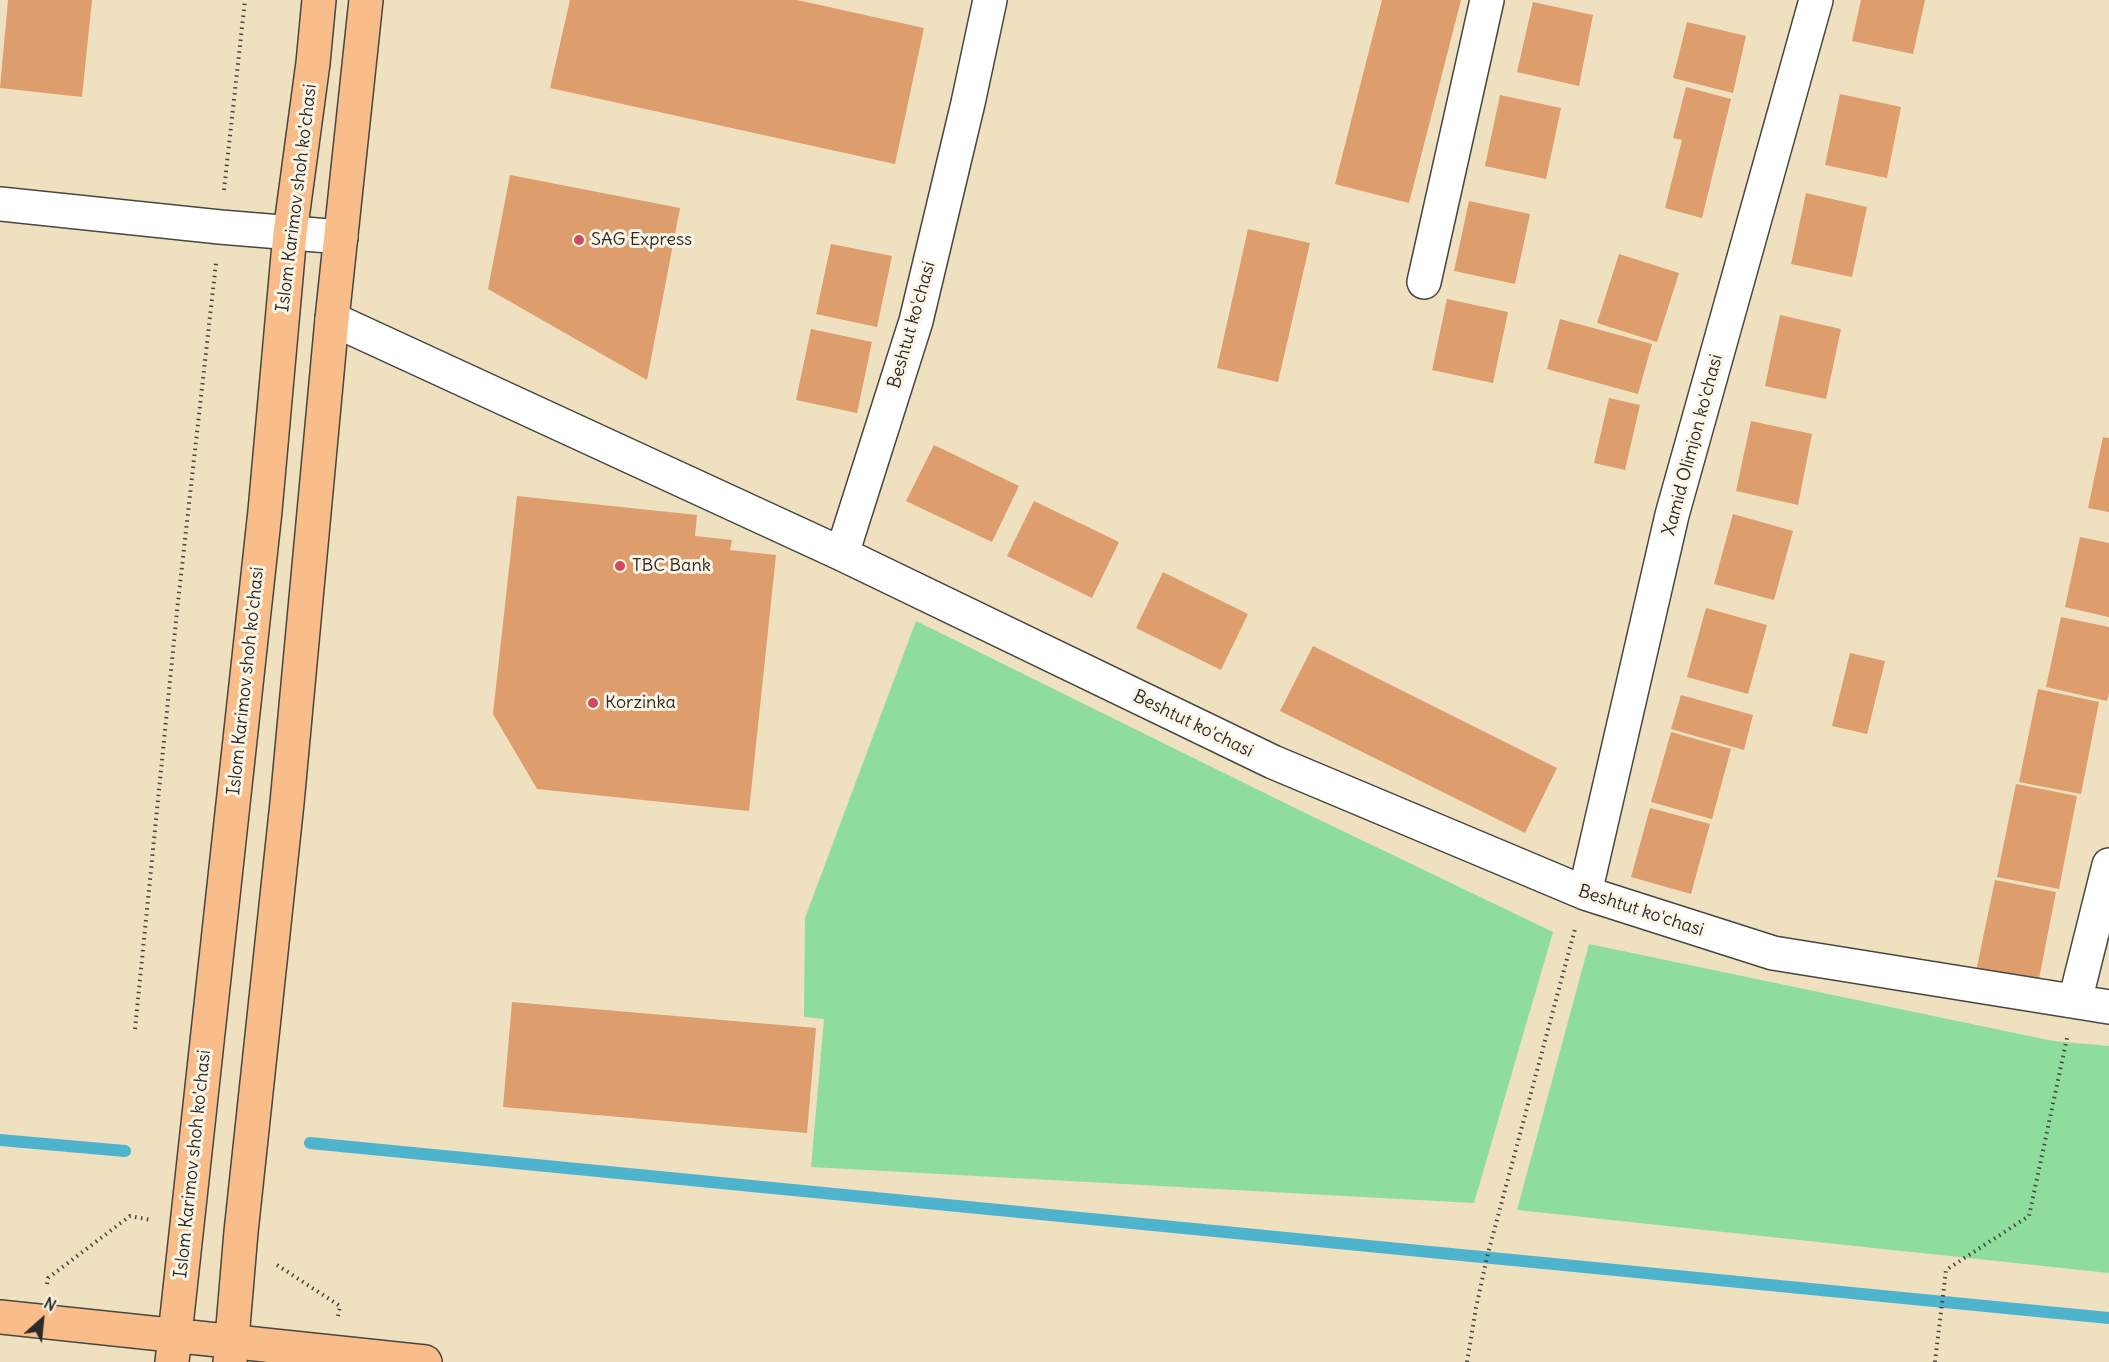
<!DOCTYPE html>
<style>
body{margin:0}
#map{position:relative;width:2109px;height:1362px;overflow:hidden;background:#efe0c0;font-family:Delius,sans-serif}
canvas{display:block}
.north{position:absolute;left:12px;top:1290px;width:60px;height:60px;-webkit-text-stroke:4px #fcf5e5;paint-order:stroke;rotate:27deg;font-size:16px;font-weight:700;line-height:24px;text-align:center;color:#2b2b2b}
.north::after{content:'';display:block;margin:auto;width:21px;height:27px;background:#2b2b2b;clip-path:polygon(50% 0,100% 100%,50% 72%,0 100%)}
</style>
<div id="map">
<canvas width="2109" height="1362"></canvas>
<div class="north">N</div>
</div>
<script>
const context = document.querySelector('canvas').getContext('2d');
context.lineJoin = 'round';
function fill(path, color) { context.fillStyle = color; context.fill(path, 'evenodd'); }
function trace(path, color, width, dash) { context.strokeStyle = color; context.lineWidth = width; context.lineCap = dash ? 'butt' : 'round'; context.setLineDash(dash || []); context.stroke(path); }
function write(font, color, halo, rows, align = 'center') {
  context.font = font + ' Delius,sans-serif'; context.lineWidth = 6; context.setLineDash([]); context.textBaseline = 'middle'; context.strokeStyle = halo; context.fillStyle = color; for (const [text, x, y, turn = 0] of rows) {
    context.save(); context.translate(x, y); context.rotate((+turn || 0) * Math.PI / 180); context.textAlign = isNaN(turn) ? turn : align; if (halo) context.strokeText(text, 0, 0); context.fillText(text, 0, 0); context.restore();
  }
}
const green = new Path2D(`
 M916,621L1297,809L1553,932L1474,1203L811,1167L824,1019L804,1017L805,918Z
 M1589,944L2053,1041L2109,1046V1273L1517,1210Z`);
const stream = new Path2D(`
 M0,1140L125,1151
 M310,1143L2109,1318`);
const building = new Path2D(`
 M8,0H92L82,97L0,88Z
 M570,0H797L924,28L895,164L550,88Z
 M1382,0H1461L1409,203L1335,184Z
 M1861,0H1925L1913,54L1852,41Z
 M1533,2L1593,15L1579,86L1517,72Z
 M1687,22L1746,36L1733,93L1673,78Z
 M1686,87L1731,99L1702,218L1665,208L1682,140L1673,138Z
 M1840,94L1901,107L1887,178L1825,165Z
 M1500,95L1561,108L1546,179L1485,166Z
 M510,175L680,208L647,380L488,289Z
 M1806,193L1867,207L1852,277L1791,264Z
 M1469,201L1530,214L1515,284L1454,271Z
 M1248,229L1310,243L1278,382L1217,368Z
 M831,244L892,256L877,327L816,314Z
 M1619,254L1679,273L1657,342L1597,323Z
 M1447,299L1508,312L1493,383L1432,370Z
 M1780,315L1841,329L1826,399L1765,386Z
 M1560,319L1652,344L1638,394L1547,369Z
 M811,329L872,342L857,413L796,400Z
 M1609,398L1640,405L1625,470L1594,463Z
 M1751,421L1812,434L1798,505L1736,491Z
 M2103,437L2109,438V512L2088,508Z
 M934,445L1019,486L992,542L906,501Z
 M517,496L697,515L695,536L732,540L730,550L776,555L749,811L537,789L493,714Z
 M1034,501L1119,542L1092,598L1007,556Z
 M1733,514L1793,531L1774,600L1714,584Z
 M2080,537L2109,543V617L2065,607Z
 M1163,572L1248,614L1221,670L1136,628Z
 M1706,608L1767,625L1748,694L1687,677Z
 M2061,617L2109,627V693L2107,701L2046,687Z
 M1313,646L1557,768L1525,833L1280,711Z
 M1850,653L1885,661L1867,734L1832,726Z
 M2038,689L2099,702L2081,794L2019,782Z
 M1681,695L1753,715L1744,750L1671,729Z
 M1671,732L1731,749L1712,819L1651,802Z
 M2016,784L2077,796L2059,889L1997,877Z
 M1650,808L1710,824L1691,894L1631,877Z
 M1995,880L2056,892L2038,984L1976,972Z
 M512,1002L816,1028L807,1133L503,1107Z`);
const path = new Path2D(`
 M224,190L245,0
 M135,1029L177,611L216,263
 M277,1265L340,1306L338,1316
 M47,1284L48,1278L130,1216L151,1220
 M1467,1362L1476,1308L1487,1257L1575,929
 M1935,1362L1946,1270L2029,1216L2067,1038`);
const minor = new Path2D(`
 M0,204L220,227L341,237
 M1424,282L1487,0
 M332,319L842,554L1273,762L1585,893L1773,953L2109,1007
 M842,554L916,321L968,103L990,0
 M1585,893L1672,515L1816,0
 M2075,1001L2109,865`);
const major = new Path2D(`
 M0,1317L425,1362
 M172,1362L265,511L290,233L313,63L319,0
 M230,1362L241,1232L287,803L332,319L366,0`);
const markers = [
 [579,240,6,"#d1495b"],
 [620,566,6,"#d1495b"],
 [593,703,6,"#d1495b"]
];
const streetNames = [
 ["Islom Karimov shoh ko'chasi",297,198,-83],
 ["Beshtut ko'chasi",912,325,-74],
 ["Xamid Olimjon ko'chasi",1693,445,-75],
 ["Islom Karimov shoh ko'chasi",246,681,-84],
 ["Beshtut ko'chasi",1193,724,26],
 ["Beshtut ko'chasi",1641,911,18],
 ["Islom Karimov shoh ko'chasi",193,1164,-84]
];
const poiNames = [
 ["SAG Express",591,240],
 ["TBC Bank",632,566],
 ["Korzinka",605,703]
];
fill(green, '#8fdd9c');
trace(stream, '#4eb4cd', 12);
fill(building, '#de9d6c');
trace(minor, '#484641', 36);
trace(major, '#484641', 36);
trace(path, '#484641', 4, [1.5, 4.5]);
trace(minor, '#fff', 33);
trace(major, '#f8bd88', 33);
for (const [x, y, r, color] of markers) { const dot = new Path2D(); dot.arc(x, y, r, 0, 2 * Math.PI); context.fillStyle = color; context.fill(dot); trace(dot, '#fcf5e5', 2); }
write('18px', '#2b2b2b', '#fcf5e5', streetNames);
write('18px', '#2b2b2b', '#fcf5e5', poiNames, 'left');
</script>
